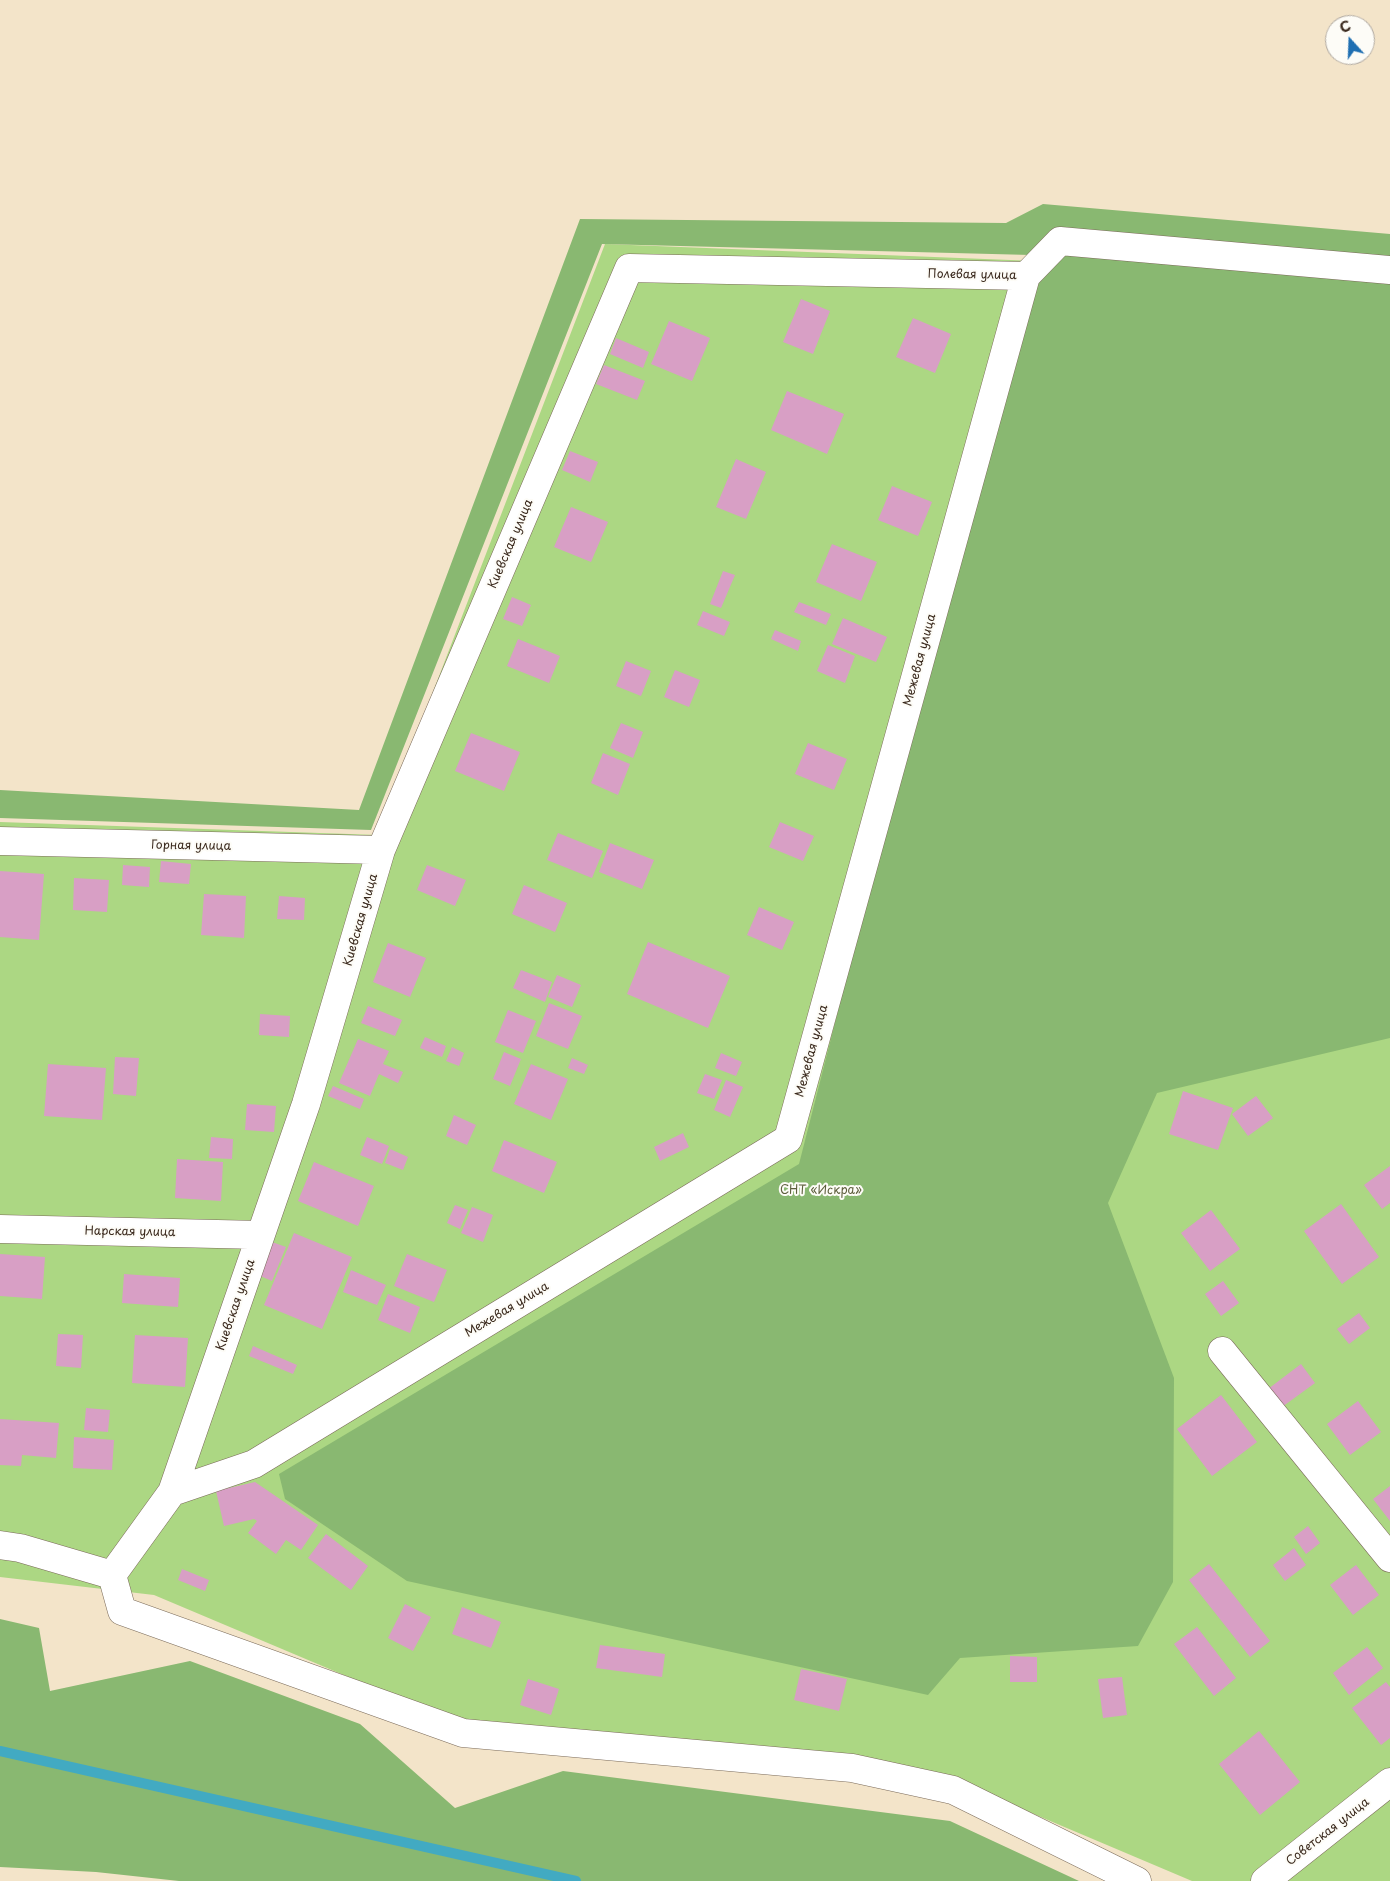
<!DOCTYPE html>
<meta charset="utf-8">
<style>
body{margin:0}
#map{position:relative;width:1390px;height:1881px;overflow:hidden;background:#f3e4c9;font-family:"Playpen Sans",sans-serif}
canvas{display:block}
.north{position:absolute;left:1325px;top:15px;width:50px;height:50px;box-sizing:border-box;background:#fdfcf7;border:1px solid #afa8a0;border-radius:50%;rotate:340deg;font-size:14px;font-weight:700;line-height:20px;text-align:center;color:#3b2a1e}
.north::after{content:'';display:block;margin:auto;width:18px;height:22px;background:#1f6fb2;clip-path:polygon(50% 0,100% 100%,50% 72%,0 100%)}
</style>
<div id="map">
<canvas width="1390" height="1881"></canvas>
<div class="north">С</div>
</div>
<script>
const context = document.querySelector('canvas').getContext('2d');
context.lineJoin = 'round';
function fill(path, color) { context.fillStyle = color; context.fill(path, 'evenodd'); }
function trace(path, color, width, dash) { context.strokeStyle = color; context.lineWidth = width; context.lineCap = dash ? 'butt' : 'round'; context.setLineDash(dash || []); context.stroke(path); }
function write(font, color, halo, rows, align = 'center') {
  context.font = font + ' "Playpen Sans",sans-serif'; context.lineWidth = 4; context.setLineDash([]); context.textBaseline = 'middle'; context.strokeStyle = halo; context.fillStyle = color; for (const [text, x, y, turn = 0] of rows) {
    context.save(); context.translate(x, y); context.rotate((+turn || 0) * Math.PI / 180); context.textAlign = isNaN(turn) ? turn : align; if (halo) context.strokeText(text, 0, 0); context.fillText(text, 0, 0); context.restore();
  }
}
const green = new Path2D(`
 M605,244L1390,275V1881H1192L951,1779L448,1719L154,1595L0,1577V822L378,835Z`);
const forest = new Path2D(`
 M1043,204L1390,234V1038L1157,1093L1108,1203L1174,1378L1173,1582L1138,1646L960,1658L928,1695L407,1581L285,1499L279,1474L799,1164L1031,255L602,244L371,830L0,818V790L359,810L580,219L1006,223Z
 M0,1619L39,1628L50,1691L190,1661L360,1724L455,1808L563,1771L950,1821L1079,1881H179L96,1872L0,1867Z`);
const stream = new Path2D(`
 M0,1751L576,1881`);
const building = new Path2D(`
 M801,299L830,311L813,354L783,342Z
 M913,318L951,334L935,373L896,357Z
 M669,321L710,338L692,381L651,364Z
 M616,338L649,352L643,368L610,354Z
 M604,365L645,381L637,400L596,384Z
 M787,391L844,414L827,454L771,430Z
 M570,451L598,462L590,482L562,470Z
 M736,459L766,472L746,519L716,507Z
 M892,486L932,502L918,536L878,520Z
 M571,507L608,522L591,562L554,547Z
 M832,544L877,562L861,601L816,582Z
 M723,571L735,575L721,608L710,604Z
 M512,597L531,605L522,626L503,619Z
 M799,602L831,614L826,625L794,612Z
 M703,611L730,622L724,636L697,625Z
 M843,618L887,637L876,662L832,644Z
 M775,630L801,641L798,651L771,639Z
 M518,639L560,656L549,683L507,666Z
 M828,645L855,656L845,683L817,671Z
 M626,661L651,671L641,696L616,686Z
 M675,670L700,680L689,707L664,697Z
 M621,723L643,732L633,758L610,748Z
 M471,733L520,752L504,791L455,771Z
 M808,743L847,759L834,790L795,774Z
 M603,753L630,764L618,795L591,783Z
 M780,822L814,836L803,861L769,847Z
 M558,833L603,851L592,878L547,860Z
 M610,843L654,860L642,889L599,872Z
 M161,861L191,864L189,884L159,882Z
 M123,865L150,867L149,887L122,885Z
 M427,865L466,880L455,906L417,890Z
 M0,871L44,874L39,940L0,937Z
 M74,878L109,880L107,912L73,910Z
 M524,885L567,903L555,932L512,914Z
 M204,894L246,896L244,938L201,935Z
 M279,896L305,898L304,920L277,919Z
 M759,907L794,922L782,950L747,935Z
 M648,942L730,976L708,1028L627,994Z
 M388,943L426,958L410,997L373,982Z
 M521,970L552,982L545,1002L513,988Z
 M557,975L581,985L572,1007L548,997Z
 M549,1003L582,1016L568,1049L536,1036Z
 M368,1006L402,1020L395,1036L361,1023Z
 M508,1010L536,1021L523,1053L495,1042Z
 M260,1014L290,1016L289,1037L259,1035Z
 M425,1037L446,1046L442,1057L420,1048Z
 M358,1039L389,1051L383,1064L403,1072L398,1083L379,1074L370,1096L339,1083Z
 M452,1047L464,1053L459,1066L446,1061Z
 M504,1052L521,1059L510,1086L493,1079Z
 M721,1053L742,1062L736,1076L715,1068Z
 M115,1057L139,1058L136,1096L113,1094Z
 M572,1058L588,1065L584,1074L568,1068Z
 M48,1064L106,1068L102,1120L44,1116Z
 M531,1064L568,1079L551,1120L514,1104Z
 M705,1074L722,1080L714,1099L697,1093Z
 M726,1080L743,1087L730,1117L714,1110Z
 M333,1086L364,1099L360,1109L328,1096Z
 M1183,1091L1233,1108L1218,1150L1169,1134Z
 M1256,1096L1273,1118L1248,1136L1232,1114Z
 M247,1104L276,1106L274,1132L245,1130Z
 M454,1115L476,1125L467,1145L446,1136Z
 M683,1133L689,1147L660,1161L654,1147Z
 M211,1137L233,1139L232,1159L209,1158Z
 M367,1137L389,1146L382,1164L360,1155Z
 M504,1140L557,1162L544,1193L492,1171Z
 M390,1149L408,1157L403,1170L385,1163Z
 M177,1159L223,1162L221,1201L175,1198Z
 M314,1162L374,1186L358,1226L298,1201Z
 M1390,1166V1203L1382,1209L1364,1185Z
 M1341,1204L1379,1257L1342,1284L1304,1231Z
 M455,1205L468,1210L460,1229L447,1223Z
 M472,1207L493,1215L483,1242L461,1233Z
 M1211,1210L1240,1249L1210,1271L1181,1233Z
 M294,1233L352,1257L322,1329L264,1305Z
 M272,1242L286,1247L272,1281L258,1275Z
 M0,1254L45,1257L42,1299L0,1296Z
 M407,1254L447,1270L434,1302L394,1286Z
 M351,1270L386,1285L377,1305L343,1292Z
 M124,1274L180,1278L178,1307L122,1303Z
 M1223,1281L1239,1303L1221,1316L1205,1294Z
 M388,1294L420,1307L410,1333L378,1320Z
 M1359,1313L1370,1328L1349,1344L1337,1329Z
 M58,1334L83,1335L81,1368L56,1366Z
 M135,1335L188,1338L185,1387L132,1383Z
 M253,1346L297,1365L293,1374L249,1356Z
 M1301,1364L1315,1383L1282,1407L1268,1389Z
 M1221,1395L1257,1442L1212,1476L1177,1429Z
 M1358,1401L1381,1432L1350,1455L1327,1424Z
 M86,1408L110,1410L108,1432L84,1430Z
 M0,1419L59,1423L56,1458L22,1455L21,1466L0,1465Z
 M74,1437L114,1440L112,1470L73,1468Z
 M255,1482L318,1525L301,1550L286,1540L276,1554L248,1533L257,1521L254,1519L224,1526L216,1491Z
 M1390,1486V1521L1373,1499Z
 M1308,1526L1320,1543L1306,1554L1294,1537Z
 M326,1534L368,1566L351,1590L308,1558Z
 M1294,1548L1306,1565L1285,1581L1273,1565Z
 M1209,1564L1270,1641L1250,1657L1189,1580Z
 M1356,1565L1379,1595L1353,1615L1330,1585Z
 M182,1569L209,1580L205,1591L178,1580Z
 M405,1604L431,1617L413,1651L388,1638Z
 M462,1607L501,1622L491,1648L452,1634Z
 M1197,1627L1236,1678L1214,1696L1174,1644Z
 M600,1645L665,1654L662,1677L596,1668Z
 M1367,1647L1383,1668L1349,1695L1333,1673Z
 M1010,1656L1037,1657V1682H1010Z
 M801,1669L847,1679L839,1711L794,1700Z
 M1122,1677L1127,1715L1103,1718L1098,1679Z
 M528,1679L559,1689L551,1715L520,1705Z
 M1386,1682L1390,1687V1738L1381,1745L1352,1708Z
 M1259,1731L1300,1782L1260,1815L1219,1764Z`);
const minor = new Path2D(`
 M0,841L381,850
 M0,1229L260,1235
 M1222,1351L1390,1558
 M172,1492L254,1464L788,1139L1026,276
 M0,1545L20,1548L112,1575
 M112,1575L172,1492L306,1104L381,850L629,268L1026,276L1060,241L1390,270
 M112,1575L122,1611L463,1733L852,1768L953,1790L1137,1881
 M1265,1881L1390,1782`);
const streetNames = [
 ["Полевая улица",972,275,1],
 ["Киевская улица",511,544,-67],
 ["Межевая улица",920,660,-75],
 ["Горная улица",191,846,1],
 ["Киевская улица",361,920,-74],
 ["Межевая улица",812,1051,-75],
 ["Нарская улица",130,1232,1],
 ["Киевская улица",236,1305,-71],
 ["Межевая улица",507,1310,-31],
 ["Советская улица",1328,1832,-38]
];
const parkNames = [
 ["СНТ «Искра»",821,1191]
];
fill(green, '#acd783');
fill(forest, '#89b871');
trace(stream, '#42aac2', 10);
fill(building, '#d89fc5');
trace(minor, '#7b6b5a', 29);
trace(minor, '#fff', 28);
write('12px', '#3b2a1e', '#fdfcf7', streetNames);
write('12px', '#5d5e3c', '#fdfcf7', parkNames);
</script>
